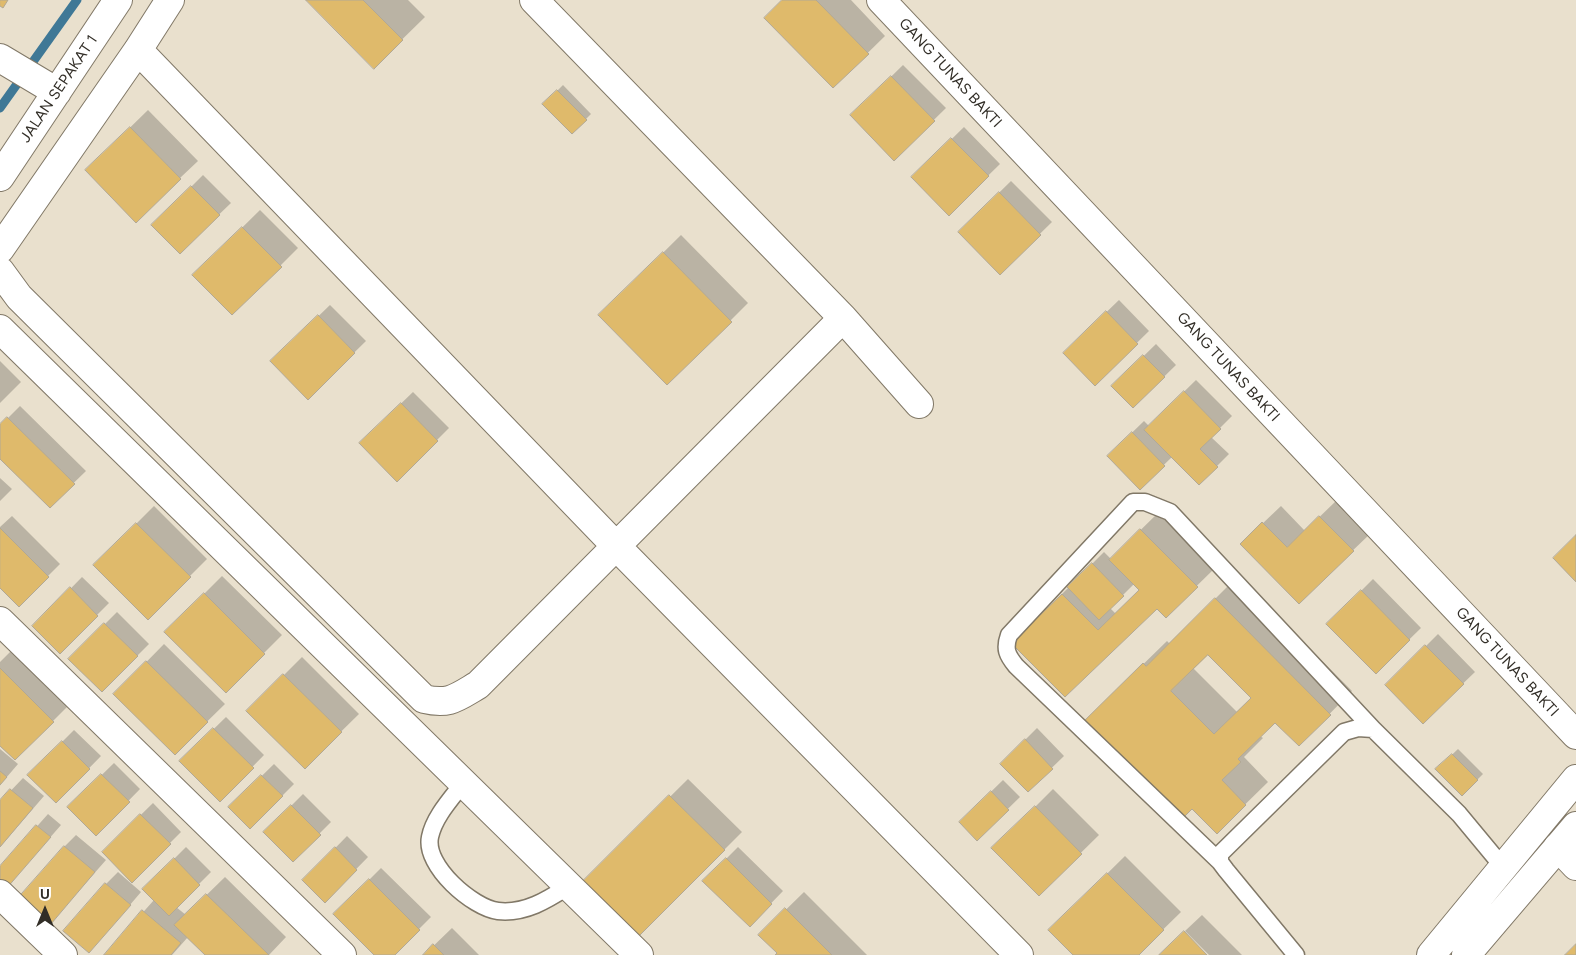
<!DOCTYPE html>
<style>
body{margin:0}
#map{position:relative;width:1576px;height:955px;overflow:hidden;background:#e9e0cd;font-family:Figtree,sans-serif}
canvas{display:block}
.north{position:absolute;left:20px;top:885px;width:50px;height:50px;-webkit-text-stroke:4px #fff;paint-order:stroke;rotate:0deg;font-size:14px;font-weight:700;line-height:20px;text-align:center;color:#322e27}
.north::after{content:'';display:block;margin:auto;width:18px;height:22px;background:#322e27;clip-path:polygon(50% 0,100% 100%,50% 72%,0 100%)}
</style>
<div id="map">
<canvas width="1576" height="955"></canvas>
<div class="north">U</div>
</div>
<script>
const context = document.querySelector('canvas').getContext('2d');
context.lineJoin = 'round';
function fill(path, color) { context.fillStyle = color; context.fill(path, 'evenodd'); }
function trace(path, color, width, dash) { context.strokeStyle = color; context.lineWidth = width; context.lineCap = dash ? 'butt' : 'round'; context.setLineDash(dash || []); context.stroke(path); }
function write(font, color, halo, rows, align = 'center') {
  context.font = font + ' Figtree,sans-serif'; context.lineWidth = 4; context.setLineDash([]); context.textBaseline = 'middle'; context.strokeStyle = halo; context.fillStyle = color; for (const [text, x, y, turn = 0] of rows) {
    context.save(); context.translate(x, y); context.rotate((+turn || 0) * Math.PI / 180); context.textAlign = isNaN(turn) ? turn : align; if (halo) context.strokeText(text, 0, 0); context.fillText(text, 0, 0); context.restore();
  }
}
const shadow = new Path2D(`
 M308,0H408L425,17L374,67Z
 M783,0H851L885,36L833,87Z
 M903,65L946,108L894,159L852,115Z
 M563,85L591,114L572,133L544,104Z
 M148,110L198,161L180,178L104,153Z
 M964,127L1000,164L949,214L913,177Z
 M203,175L231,203L180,252L153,225Z
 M1011,181L1052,222L1000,273L959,232Z
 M260,210L298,248L232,314L194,275Z
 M681,235L748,303L667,384L600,315Z
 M1119,300L1149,331L1095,384L1064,353Z
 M330,305L366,341L308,398L272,361Z
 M1156,344L1176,365L1133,407L1113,386Z
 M0,361L21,382L0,403Z
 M1196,380L1232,416L1211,437L1229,454L1199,484L1172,457L1140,488L1108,456L1144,421L1149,426Z
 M413,392L449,428L397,480L360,443Z
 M20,406L86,471L50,506L0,457V426Z
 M0,478L12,489L0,501Z
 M1338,499L1371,533L1299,602L1241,544L1281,506L1305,531Z
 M154,506L207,559L148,618L95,565Z
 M1159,512L1214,569L1166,616L1157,607L1065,695L1030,626L1104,552L1111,559ZM1134,584L1140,590L1116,614L1110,608Z
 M12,516L60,564L19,605L0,587V527Z
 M222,576L282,635L226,691L166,632Z
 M1238,576L1352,691L1299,745L1275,721L1260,736L1263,738L1244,757L1268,782L1217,832L1192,807L1079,727L1167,641L1170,644ZM1208,653L1252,698L1237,712L1193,668Z
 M82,577L109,603L60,652L34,626Z
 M1373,579L1421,628L1376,672L1328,624Z
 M117,612L149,644L102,691L70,659Z
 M1438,634L1475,672L1423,722L1387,685Z
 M164,644L225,704L175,753L115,694Z
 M14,648L70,704L15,759L0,744V662Z
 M302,657L359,714L305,767L248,711Z
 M226,717L264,755L220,800L181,761Z
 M1037,728L1064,756L1028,791L1001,764Z
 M74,730L101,756L56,802L29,775Z
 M0,749L18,764L0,785Z
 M1458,749L1483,774L1462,795L1437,769Z
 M114,763L140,789L96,834L69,807Z
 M274,764L294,784L250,828L230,807Z
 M23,778L44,796L0,847V802Z
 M688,779L742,832L633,941L579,887Z
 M1003,780L1020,797L977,839L960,822Z
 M1053,789L1099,835L1039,894L1011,831Z
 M303,794L331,822L293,860L265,832Z
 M153,803L181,832L132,881L103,852Z
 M48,814L61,825L6,888L0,868Z
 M76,835L106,860L62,910L64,847Z
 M347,836L368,857L325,901L304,880Z
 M186,847L211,872L176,907L186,915L225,877L286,937L269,955H206L188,937L172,955H105L154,900L144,889Z
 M738,847L783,891L750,925L704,881Z
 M1125,856L1181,912L1137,955H1074L1050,930Z
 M381,868L431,917L393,955H376L335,914Z
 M118,872L141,892L100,940L106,884Z
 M804,892L867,955H777L778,953L760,935Z
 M1202,915L1242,955H1209L1185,931Z
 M452,928L479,955H424Z`);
const stream = new Path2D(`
 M0,108L77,0`);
const building = new Path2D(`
 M0,0H8L3,8L0,6Z
 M306,0H363L403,40L374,69Z
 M782,0H816L869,54L833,88L764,18Z
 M891,76L935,121L894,161L850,115Z
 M557,90L587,120L572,134L542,104Z
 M130,127L181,179L136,223L85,170Z
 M951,138L989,176L949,216L911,177Z
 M191,186L220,215L180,254L151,225Z
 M999,192L1041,235L1000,275L958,232Z
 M242,227L282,267L232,315L192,275Z
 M663,252L732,322L667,385L598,315Z
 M1106,311L1138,344L1095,386L1063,353Z
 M318,315L355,353L308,400L270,361Z
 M1143,355L1165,377L1133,408L1111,386Z
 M1184,391L1221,429L1200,449L1218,467L1199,485L1144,430Z
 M401,403L438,441L397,482L359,443Z
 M7,417L75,484L50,508L0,459V424Z
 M1132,432L1165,466L1140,490L1107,456Z
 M1319,516L1354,551L1299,604L1240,544L1262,522L1287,547Z
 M136,523L191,577L148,620L93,565Z
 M0,528L49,577L19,607L0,588Z
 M1140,529L1198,587L1166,618L1157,609L1065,697L1011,643L1062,594L1098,630L1139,590L1109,560Z
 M1576,535V582L1553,558Z
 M1092,563L1124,596L1099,620L1067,587Z
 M70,587L98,616L60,654L32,626Z
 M1361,590L1410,640L1376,674L1326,624Z
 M204,593L265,654L226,693L164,632Z
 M1215,598L1331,715L1299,746L1275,723L1238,759L1241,762L1222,780L1246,805L1217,834L1192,809L1175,826L1078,727L1143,663L1146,666ZM1208,655L1251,698L1214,734L1171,691Z
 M104,623L138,656L102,692L68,659Z
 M1425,645L1464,684L1423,724L1385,685Z
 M146,661L208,722L175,755L113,694Z
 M0,668L54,722L15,760L0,746Z
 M283,674L342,732L305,769L246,711Z
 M213,728L254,768L220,802L179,761Z
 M1025,739L1053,769L1028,792L1000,764Z
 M62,741L90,769L56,803L27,775Z
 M1452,754L1478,780L1462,796L1435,769Z
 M0,771L7,777L0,785Z
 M101,774L130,802L96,836L67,807Z
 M261,775L283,796L250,829L228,807Z
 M10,789L33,808L0,847V800Z
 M991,791L1009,810L977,841L959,822Z
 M669,795L725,850L633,942L577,887Z
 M291,805L321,835L293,862L263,832Z
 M1035,806L1082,854L1039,896L991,848Z
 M140,814L171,844L132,883L102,852Z
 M36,825L51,837L6,889L0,884V866Z
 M64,846L95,872L51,924L19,897Z
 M335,847L357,870L325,903L302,880Z
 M174,858L200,885L169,916L142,889Z
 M726,858L772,904L750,927L702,881Z
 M1107,873L1164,930L1139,955H1073L1048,930Z
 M369,879L420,930L395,955H374L333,914Z
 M105,883L131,905L89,953L63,931Z
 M206,894L269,955H205L174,925Z
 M785,908L832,955H775L777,953L758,935Z
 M142,910L181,943L171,955H104Z
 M1184,931L1207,955H1159Z
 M433,944L444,955H423Z
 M1576,944V955H1565Z`);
const service = new Path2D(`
 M464,782C451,799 434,817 430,837C424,866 473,908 498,911C525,914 547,900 569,886
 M1220,862L1016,666C1007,655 1004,649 1009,635L1133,502H1145L1170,512L1373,729
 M1296,955L1226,870L1220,862V854L1344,732L1358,728L1373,729L1459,814L1503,867`);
const minor = new Path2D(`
 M534,0L843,318L919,404
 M881,0L1576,735
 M138,50L616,546L1019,955
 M0,58L57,92
 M0,177L118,0
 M0,249L138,50L170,0
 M0,271L19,297L424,699C449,705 456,698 478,685L843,318
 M0,329L639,955
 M0,621L342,955
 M1558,847L1576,866
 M0,894L63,955`);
const tertiary = new Path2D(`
 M1431,955L1576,779
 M1466,955L1576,826`);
const streetNames = [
 ["GANG TUNAS BAKTI",950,73,47],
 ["JALAN SEPAKAT 1",59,89,-56],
 ["GANG TUNAS BAKTI",1228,367,47],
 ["GANG TUNAS BAKTI",1507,662,47]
];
fill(shadow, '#0003');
trace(stream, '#3f7896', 9);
fill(building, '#dfba6b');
trace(building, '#b1a896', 1);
trace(service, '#817867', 19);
trace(minor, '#817867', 30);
trace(tertiary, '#817867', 30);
trace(service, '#fff', 16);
trace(minor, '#fff', 28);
trace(tertiary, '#fff', 28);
write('15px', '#322e27', '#fff', streetNames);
</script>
